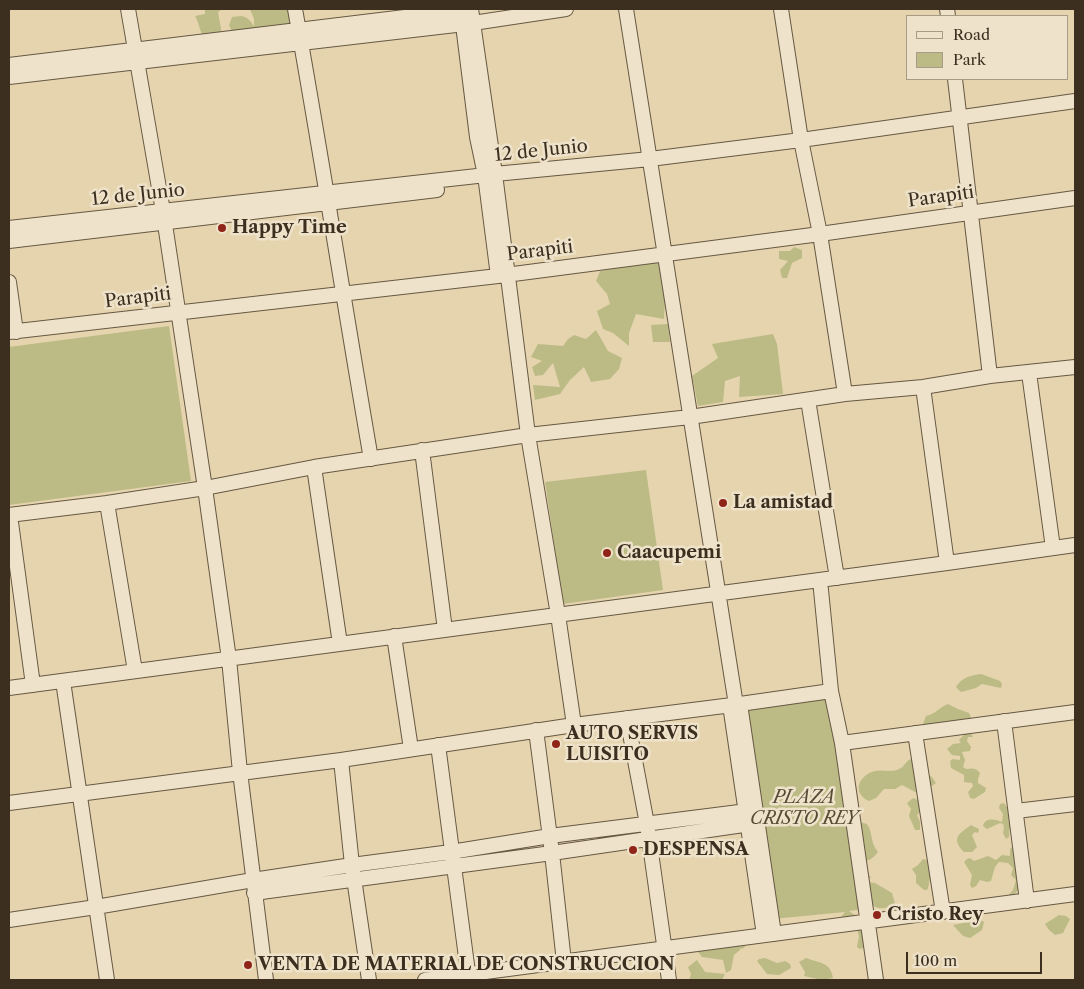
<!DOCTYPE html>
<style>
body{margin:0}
#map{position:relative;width:1084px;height:989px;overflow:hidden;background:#e5d4ae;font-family:"Libre Caslon Text",serif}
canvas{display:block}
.frame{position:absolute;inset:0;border:10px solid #3d2f20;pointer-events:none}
.legend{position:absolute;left:906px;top:15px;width:162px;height:65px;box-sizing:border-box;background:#eee3ca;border:1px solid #a79b86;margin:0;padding:6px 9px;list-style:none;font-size:15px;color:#3d2f20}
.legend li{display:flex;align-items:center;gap:10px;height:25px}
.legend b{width:25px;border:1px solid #a79b86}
.scale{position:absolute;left:906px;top:952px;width:136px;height:22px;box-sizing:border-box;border:2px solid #3d2f20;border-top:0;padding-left:6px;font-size:15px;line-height:18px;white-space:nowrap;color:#3d2f20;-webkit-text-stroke:4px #eee3ca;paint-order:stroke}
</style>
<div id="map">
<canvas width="1084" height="989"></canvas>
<div class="frame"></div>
<ul class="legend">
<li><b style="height:6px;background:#eee3ca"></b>Road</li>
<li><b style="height:14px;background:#bcbb85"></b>Park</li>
</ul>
<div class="scale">100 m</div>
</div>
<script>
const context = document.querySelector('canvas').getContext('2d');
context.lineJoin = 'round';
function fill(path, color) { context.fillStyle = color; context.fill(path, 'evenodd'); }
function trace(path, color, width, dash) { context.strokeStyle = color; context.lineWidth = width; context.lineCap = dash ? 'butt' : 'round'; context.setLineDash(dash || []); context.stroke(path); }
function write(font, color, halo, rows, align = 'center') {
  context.font = font + ' "Libre Caslon Text",serif'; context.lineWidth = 5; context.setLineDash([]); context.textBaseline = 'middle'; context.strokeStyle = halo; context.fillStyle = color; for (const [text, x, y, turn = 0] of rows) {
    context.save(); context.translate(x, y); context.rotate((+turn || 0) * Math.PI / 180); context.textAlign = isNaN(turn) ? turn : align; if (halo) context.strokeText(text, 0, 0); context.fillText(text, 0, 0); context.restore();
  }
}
const green = new Path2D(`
 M205,9H222L218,12L222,35L203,36C199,29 199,23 195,16L205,14Z
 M250,9H288L290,24L285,32H232L229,25L232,17C245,15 247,16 254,26V19Z
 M794,247L802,250V258L792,263L787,278H782L780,270L788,261L779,259V251H790Z
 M658,260L665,301L664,319L636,314L629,333V346L613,333L603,329L597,311L610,304L607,294L596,281L600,271Z
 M668,324L670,342H653L651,325Z
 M169,326L191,481L9,505V347Z
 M596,330L608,351L622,358L619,369L610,379L591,382L584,367L570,380L560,394L535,400L533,385L560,387L553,363L543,375L535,376L532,367L542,361L531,357L538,344L563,346L568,339L574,335L586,339Z
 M773,334L777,344L783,394L739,397L740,376L725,381L723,402L698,406L692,376L718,358L712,344Z
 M646,470L663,590L563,604L545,482Z
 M981,674L1000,681L1002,684L1001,688L982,684L976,688L961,692L956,687C961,678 971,675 981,674Z
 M835,698L857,840L863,836L859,829L860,822L867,824C874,835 869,840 878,852C872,860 868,861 858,862L863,876H871L867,882L875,883L892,893L895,903C886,910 878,910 869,903L865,909L849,911L860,919L867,947L860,949L857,947L859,936L855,925L837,922L845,912L773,919L743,707Z
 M948,704L958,709L969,713L972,719L964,726L945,721L935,727L928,729L923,724L926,716C936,714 938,708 948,704Z
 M969,730L973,737H968L967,741L971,747L970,751L962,752L965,760L963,767L966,769C973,768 976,768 980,773L978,779V783L986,788L985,792L974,799L970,798L968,792L973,786L972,783L964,782V775L951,768L950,761L953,759L960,760V756L952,755L947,749L953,744L961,743L959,740L964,735L965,731Z
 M911,759L915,762L927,777L931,776L936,783L930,787L915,792L902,785L895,789H884L876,798L869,801C851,793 859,775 875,771C883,769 892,773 899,769C905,767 905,761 911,759Z
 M913,798L920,801L925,807L917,815L920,822V830H915L909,816L911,809L907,803Z
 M1004,803C1013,815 1010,824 1009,837L1006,839L1003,833L1004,827L1003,824L1000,823L987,829L983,826C985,817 995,819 1002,822L1003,814L999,808L1000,804Z
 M971,825L979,829L978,833L975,832L972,835L977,847L972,852H964C951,839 958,834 971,825Z
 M1013,846L1016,847L1020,888L1011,898L1008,896L1013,890L1016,880L1011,875L1013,868L1008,863L999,862L995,867L991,881L987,882L980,880L976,886L972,888L970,885L972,875L964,862L967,859L970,858L974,861L988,856L996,860L1002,855L1010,856V849Z
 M923,859L927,860L932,875C928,880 930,885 927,890H924L916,883V875L912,869L918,865Z
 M1059,915L1066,916L1070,919L1063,933L1055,935L1049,930L1045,924Z
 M969,918H977L984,922L982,930L970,938L963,936L953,925L968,922Z
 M753,929L756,930L746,939L745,947L742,949L740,948V950L734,955L731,970L726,973L723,960L702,957L694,947Z
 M765,958L777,963L785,961L790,964L791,968L779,975L767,974L757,961L759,959Z
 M806,958C819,963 831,962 833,978L822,980L804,976L805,972L799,962Z
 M697,960L705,972L725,974L722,980H689L691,974L688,967Z`);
const minor = new Path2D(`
 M128,9L163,211L205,488L229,659L240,772L266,980
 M295,9C322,159 345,309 371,459
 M471,9L495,174L528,435L558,615L574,725
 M626,9L736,705
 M781,9L801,140L820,234L845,394
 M947,9L948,16
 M462,17L477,137L485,175L498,276
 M9,65L471,9
 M9,77L473,23L566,9
 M955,79L990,376
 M9,228L495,174L650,159L801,140L1075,101
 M9,241L437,190
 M9,282L16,332
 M9,332L498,276L820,234L1075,198
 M1029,373L1053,548
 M923,387L947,563
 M808,400L837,578
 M422,450L445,630
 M314,467L340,644
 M107,503L135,671
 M9,515L107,503L205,488L314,467L528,435L690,417L845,394L923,387L990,376L1075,367
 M10,515L33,685
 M820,580L831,691L842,743L876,980
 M394,636L411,749
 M63,681L107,980
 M9,688L947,563L1075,545
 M740,704L774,934
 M730,705L764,935
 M627,718L647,824L669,980
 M1004,721L1027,901
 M536,730L552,853L564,962
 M915,733L943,912
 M842,743L1075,712
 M438,745L469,980
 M341,760L352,865L369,980
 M9,803L341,760L574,725L740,704L831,691
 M1016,811L1075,804
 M254,893L552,853L757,823
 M9,920L96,907L253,880L352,865L451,852L550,836L755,810
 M425,980L1075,894`);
const markers = [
 [222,228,5,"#8f2418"],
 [723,503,5,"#8f2418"],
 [607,553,5,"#8f2418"],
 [556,744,5,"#8f2418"],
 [633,850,5,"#8f2418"],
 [877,915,5,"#8f2418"],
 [248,965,5,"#8f2418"]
];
const streetNames = [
 ["12 de Junio",541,151,-6],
 ["12 de Junio",138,195,-6],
 ["Parapiti",941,197,-8],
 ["Parapiti",540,251,-7],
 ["Parapiti",138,298,-7]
];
const poiNames = [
 ["Happy Time",232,228],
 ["La amistad",733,503],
 ["Caacupemi",617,553],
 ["AUTO SERVIS",566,734],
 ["LUISITO",566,755],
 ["DESPENSA",643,850],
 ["Cristo Rey",887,915],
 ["VENTA DE MATERIAL DE CONSTRUCCION",258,965]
];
const parkNames = [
 ["PLAZA",804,798],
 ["CRISTO REY",804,819]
];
fill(green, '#bcbb85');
trace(minor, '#675844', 16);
trace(minor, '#eee3ca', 14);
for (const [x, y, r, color] of markers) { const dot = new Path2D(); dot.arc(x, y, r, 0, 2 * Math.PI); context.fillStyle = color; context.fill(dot); trace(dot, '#eee3ca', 2); }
write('18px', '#3d2f20', '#eee3ca', streetNames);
write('bold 18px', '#3d2f20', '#eee3ca', poiNames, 'left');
write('italic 18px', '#564b34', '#eee3ca', parkNames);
</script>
